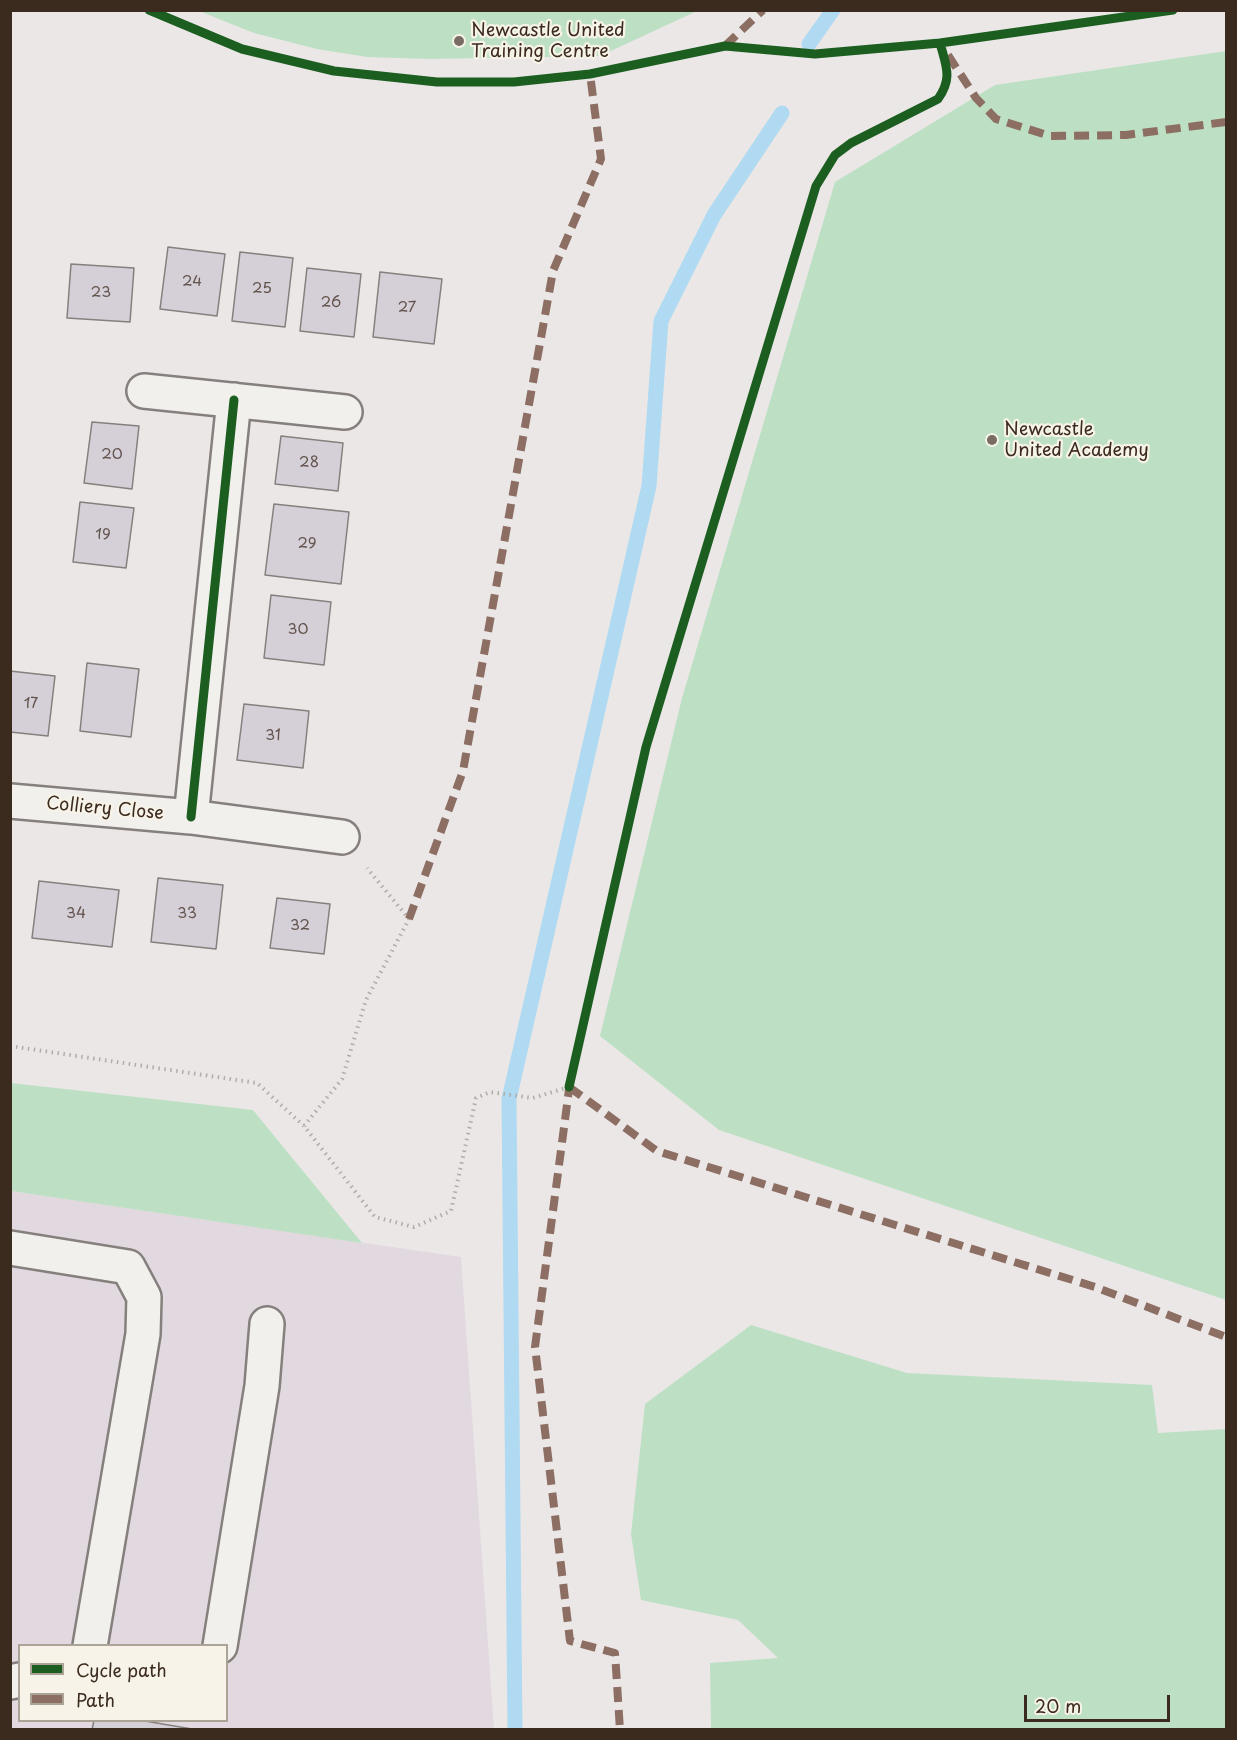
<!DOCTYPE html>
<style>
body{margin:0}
#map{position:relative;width:1237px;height:1740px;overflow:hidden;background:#ebe7e7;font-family:"Playpen Sans",sans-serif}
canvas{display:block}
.frame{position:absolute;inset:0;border:12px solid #3b2a1e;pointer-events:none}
.legend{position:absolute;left:18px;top:1644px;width:210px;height:78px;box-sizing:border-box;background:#f7f3e8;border:2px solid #aca397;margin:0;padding:8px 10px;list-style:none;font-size:18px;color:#3b2a1e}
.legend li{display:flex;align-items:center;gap:12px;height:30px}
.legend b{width:30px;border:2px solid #aca397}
.scale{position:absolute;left:1024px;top:1695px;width:146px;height:27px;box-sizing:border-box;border:3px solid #3b2a1e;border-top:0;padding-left:8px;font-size:18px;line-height:21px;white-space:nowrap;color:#3b2a1e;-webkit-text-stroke:4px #f7f3e8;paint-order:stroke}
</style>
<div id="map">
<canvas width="1237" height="1740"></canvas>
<div class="frame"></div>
<ul class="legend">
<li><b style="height:8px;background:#1b5e20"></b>Cycle path</li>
<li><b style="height:8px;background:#8d6e63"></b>Path</li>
</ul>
<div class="scale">20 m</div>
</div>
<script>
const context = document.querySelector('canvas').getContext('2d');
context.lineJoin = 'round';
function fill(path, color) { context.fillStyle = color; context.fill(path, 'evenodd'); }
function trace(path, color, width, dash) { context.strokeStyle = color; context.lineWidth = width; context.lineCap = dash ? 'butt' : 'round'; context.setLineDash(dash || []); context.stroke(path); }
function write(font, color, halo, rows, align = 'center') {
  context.font = font + ' "Playpen Sans",sans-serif'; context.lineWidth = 4.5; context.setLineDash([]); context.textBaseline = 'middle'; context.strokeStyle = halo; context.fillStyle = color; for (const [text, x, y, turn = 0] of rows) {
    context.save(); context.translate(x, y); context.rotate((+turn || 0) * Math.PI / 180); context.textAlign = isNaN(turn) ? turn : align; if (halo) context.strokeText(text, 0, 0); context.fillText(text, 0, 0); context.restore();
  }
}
const built = new Path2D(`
 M11,1191L461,1257L494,1729L11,1730ZM20,1646H226V1720H20Z`);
const green = new Path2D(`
 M199,11H697L600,56L429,59L367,57L317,49L254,33Z
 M1226,51V1300L719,1130L600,1036L682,698L835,182L995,85Z
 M11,1083L253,1110L362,1243L11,1191Z
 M751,1325L907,1373L1152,1385L1158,1433L1226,1429V1729H711L710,1663L778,1658L738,1620L641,1600L631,1534L645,1404Z`);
const stream = new Path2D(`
 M809,44L833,10
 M515,1730L509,1099L649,486L661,321L714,215L782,113`);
const building = new Path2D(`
 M168,247L225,254L217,316L160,309Z
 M240,252L293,258L285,327L232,321Z
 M71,264L134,268L130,322L67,318Z
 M307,268L361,274L354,337L300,331Z
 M380,272L442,279L434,344L373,337Z
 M92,422L139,426L132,489L84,483Z
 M281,436L343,443L338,491L275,484Z
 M80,502L134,508L126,568L73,562Z
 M274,504L349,512L341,584L265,575Z
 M271,595L331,602L324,665L264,658Z
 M87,663L139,669L131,737L80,731Z
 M10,671L55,676L48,736L10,732Z
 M244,704L309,711L303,768L237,760Z
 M158,878L223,885L216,949L151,942Z
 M39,881L119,890L112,947L32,938Z
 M277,898L330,904L324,954L270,948Z
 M94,1720H139L198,1730H92Z`);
const path = new Path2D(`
 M10,1046L257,1083L304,1126L375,1217L414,1227L451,1211L476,1098L490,1092L533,1098L569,1087
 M304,1126L342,1079L366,1000L409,919L367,868`);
const minor = new Path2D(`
 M144,391L345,412
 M10,801L191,817L342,837
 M191,817L234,400
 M10,1248L128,1267L144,1297L143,1334L90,1646
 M220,1646L262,1386L267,1324
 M10,1682L20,1680`);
const quiet = new Path2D(`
 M725,46L763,10
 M948,55L976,98L996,119L1050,136L1126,135L1226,122
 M409,919L463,771L553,271L601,159L590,74
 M570,1082L535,1347L570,1641L615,1653L620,1730
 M569,1087L657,1151L1095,1287L1226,1337`);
const cycleway = new Path2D(`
 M149,10L242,49L334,71L437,82H514L590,74L725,46L815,54L940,43L1173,10
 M191,817L234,400
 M569,1087L646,747L816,186L835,155L851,143L938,99C953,78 946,66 940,43`);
const markers = [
 [459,41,6,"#796c64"],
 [992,440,6,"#796c64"]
];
const numberNames = [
 ["24",192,282],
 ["25",262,289],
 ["23",101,293],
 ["26",331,303],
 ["27",407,308],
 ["20",112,455],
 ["28",309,463],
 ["19",103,535],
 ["29",307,544],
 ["30",298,630],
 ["17",31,704],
 ["31",273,736],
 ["34",76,914],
 ["33",187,914],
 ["32",300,926]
];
const poiNames = [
 ["Newcastle United",471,31],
 ["Training Centre",471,52],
 ["Newcastle",1004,430],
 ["United Academy",1004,451]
];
const streetNames = [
 ["Colliery Close",105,809,5]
];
fill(built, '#e2d9e0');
fill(green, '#bde0c4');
trace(stream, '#afdaf2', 15);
fill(building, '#d5cfd8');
trace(building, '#85807d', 1.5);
trace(minor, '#85807d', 38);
trace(path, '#b0aca9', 4, [1.5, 4.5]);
trace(minor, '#f1f0ec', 33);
trace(quiet, '#8d6e63', 8, [15, 8]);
trace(cycleway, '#1b5e20', 9);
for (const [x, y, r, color] of markers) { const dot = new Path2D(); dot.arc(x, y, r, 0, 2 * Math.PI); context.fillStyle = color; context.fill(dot); trace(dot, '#f7f3e8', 2); }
write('15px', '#62534c', null, numberNames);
write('18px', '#3b2a1e', '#f7f3e8', poiNames, 'left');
write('18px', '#3b2a1e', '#f7f3e8', streetNames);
</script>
